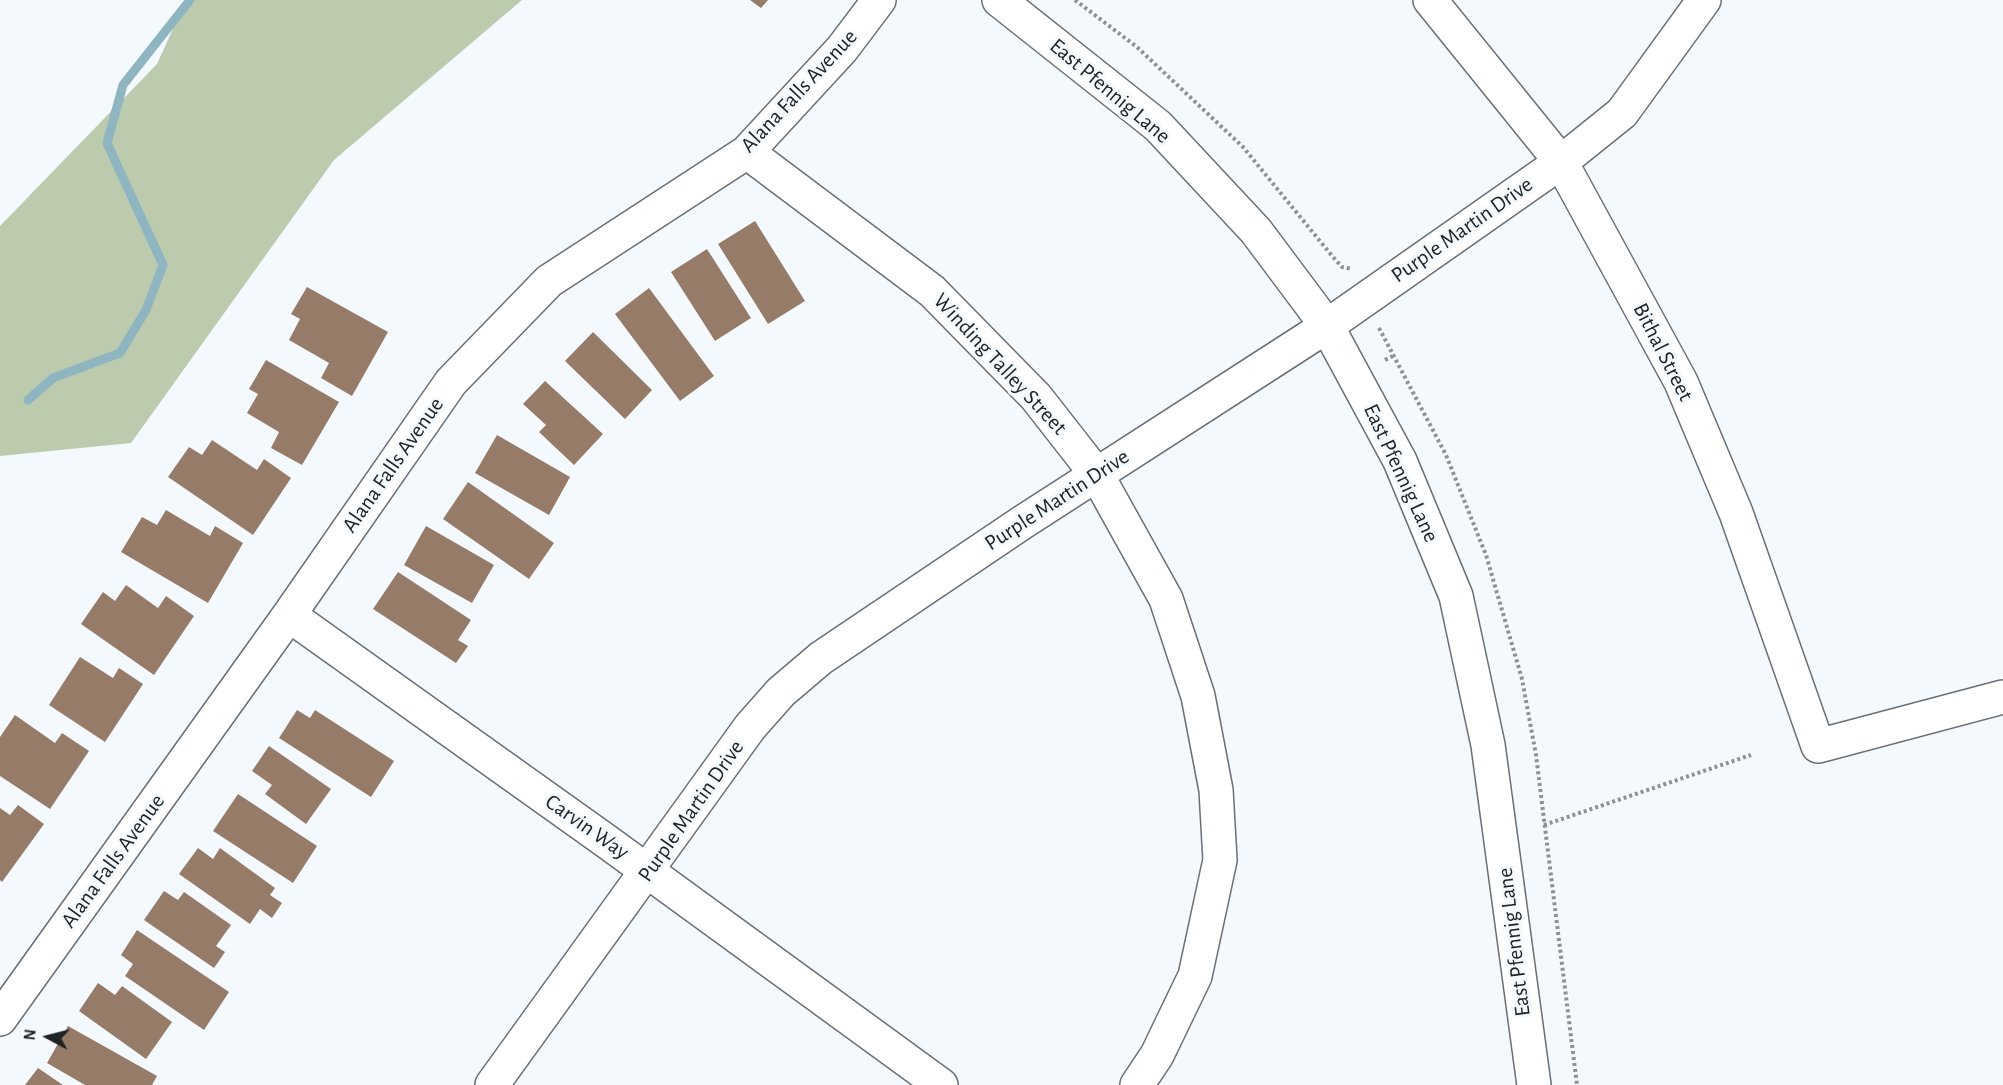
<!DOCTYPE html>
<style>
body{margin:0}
#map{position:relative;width:2003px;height:1085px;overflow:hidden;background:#f4f9fe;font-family:"Alegreya Sans",sans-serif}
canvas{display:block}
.north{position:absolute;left:18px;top:1007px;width:60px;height:60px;-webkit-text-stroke:4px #f4f9fe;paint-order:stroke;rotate:277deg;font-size:16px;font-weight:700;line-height:24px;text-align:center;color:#202224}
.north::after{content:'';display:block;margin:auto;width:21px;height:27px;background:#202224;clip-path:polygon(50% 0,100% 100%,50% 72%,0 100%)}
</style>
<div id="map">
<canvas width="2003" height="1085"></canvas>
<div class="north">N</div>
</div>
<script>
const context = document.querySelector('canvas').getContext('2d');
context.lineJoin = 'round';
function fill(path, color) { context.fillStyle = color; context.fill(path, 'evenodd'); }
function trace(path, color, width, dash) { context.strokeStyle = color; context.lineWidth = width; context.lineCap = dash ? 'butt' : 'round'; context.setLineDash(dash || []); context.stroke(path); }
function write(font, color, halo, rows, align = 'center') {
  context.font = font + ' "Alegreya Sans",sans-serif'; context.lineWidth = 6; context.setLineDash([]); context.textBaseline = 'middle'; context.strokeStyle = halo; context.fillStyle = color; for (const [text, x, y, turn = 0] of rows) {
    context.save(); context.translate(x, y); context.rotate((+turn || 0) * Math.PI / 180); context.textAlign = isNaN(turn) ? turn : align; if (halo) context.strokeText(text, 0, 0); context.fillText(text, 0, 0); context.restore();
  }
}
const forest = new Path2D(`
 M186,0H522L334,160L131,443L0,456V226L157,64Z`);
const stream = new Path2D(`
 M28,400L53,378L120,353L146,310L163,265L107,143L123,85L190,0`);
const building = new Path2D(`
 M750,0H768L761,8Z
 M755,221L805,301L768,324L718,244Z
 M707,249L751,318L715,341L671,272Z
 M307,287L388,332L352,396L321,378L329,363L289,340L300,319L291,314Z
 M649,288L714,376L680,401L615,314Z
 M593,332L652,390L625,419L565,361Z
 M266,360L339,402L302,465L271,448L279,432L247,413L258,394L249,389Z
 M545,381L603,434L574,465L539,432L546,425L523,404Z
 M497,435L570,477L549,515L475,473Z
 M212,440L257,470L264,459L291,478L253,535L168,477L189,447L202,455Z
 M468,482L554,543L529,579L443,519Z
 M166,510L210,536L215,526L243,543L208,603L121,552L142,517L157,525Z
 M426,526L494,565L472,603L404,565Z
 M398,572L471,620L458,640L468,646L456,663L373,609Z
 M126,585L158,608L166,596L194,616L154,675L81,624L103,592L115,601Z
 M80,657L113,678L119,668L143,684L105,742L49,705Z
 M297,710L310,718L315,710L394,761L371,797L279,738Z
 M15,715L55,743L62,733L89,751L50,809L0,776V737Z
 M269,746L331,789L306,824L265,794L272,785L252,771Z
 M238,794L317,846L293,883L213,831Z
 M18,805L44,824L2,882L0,880V808L10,815Z
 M198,848L213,859L220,848L275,888L270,895L282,903L272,918L260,909L250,924L179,874Z
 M164,891L178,900L184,892L231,925L216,946L225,952L214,968L144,920Z
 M137,930L229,992L204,1030L125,976L133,964L121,955Z
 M98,983L115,995L122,986L172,1022L146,1059L79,1011Z
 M68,1026L157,1076L152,1085H85L47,1063Z
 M38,1068L63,1085H25Z`);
const path = new Path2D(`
 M1075,0L1137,47L1243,147L1333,257L1342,267L1352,269
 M1379,328L1446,455L1486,555L1522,679L1536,755L1577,1085
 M1385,360L1393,356
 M1544,825L1751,755`);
const street = new Path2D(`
 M999,0L1158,126L1256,231L1327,326L1400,461L1456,596L1488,745L1534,1085
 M1430,0L1561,162L1681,382L1736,513L1818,746L2003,697
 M747,152L932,291L1036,397L1097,475L1166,599L1198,696L1216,790L1220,860L1195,976L1157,1055L1137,1085
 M289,615L606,841L941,1085
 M0,1019L289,615L451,382L549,281L747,152L842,49L879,0
 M492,1085L750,727L781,692L821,658L1023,522L1327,326L1561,162L1622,113L1704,0`);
const streetNames = [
 ["Alana Falls Avenue",799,91,-47],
 ["East Pfennig Lane",1110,91,40],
 ["Purple Martin Drive",1462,230,-35],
 ["Bithal Street",1663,352,63],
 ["Winding Talley Street",1000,364,47],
 ["Alana Falls Avenue",393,465,-55],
 ["East Pfennig Lane",1401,473,65],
 ["Purple Martin Drive",1057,500,-33],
 ["Purple Martin Drive",691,811,-55],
 ["Carvin Way",587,827,35],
 ["Alana Falls Avenue",113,861,-54],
 ["East Pfennig Lane",1514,942,-97]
];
fill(forest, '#bccbae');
trace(stream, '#8fb5c0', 9);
fill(building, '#967c68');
trace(street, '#6a6f74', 36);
trace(path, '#8d9194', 4, [3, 3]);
trace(street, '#fff', 33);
write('22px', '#202224', '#f4f9fe', streetNames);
</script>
